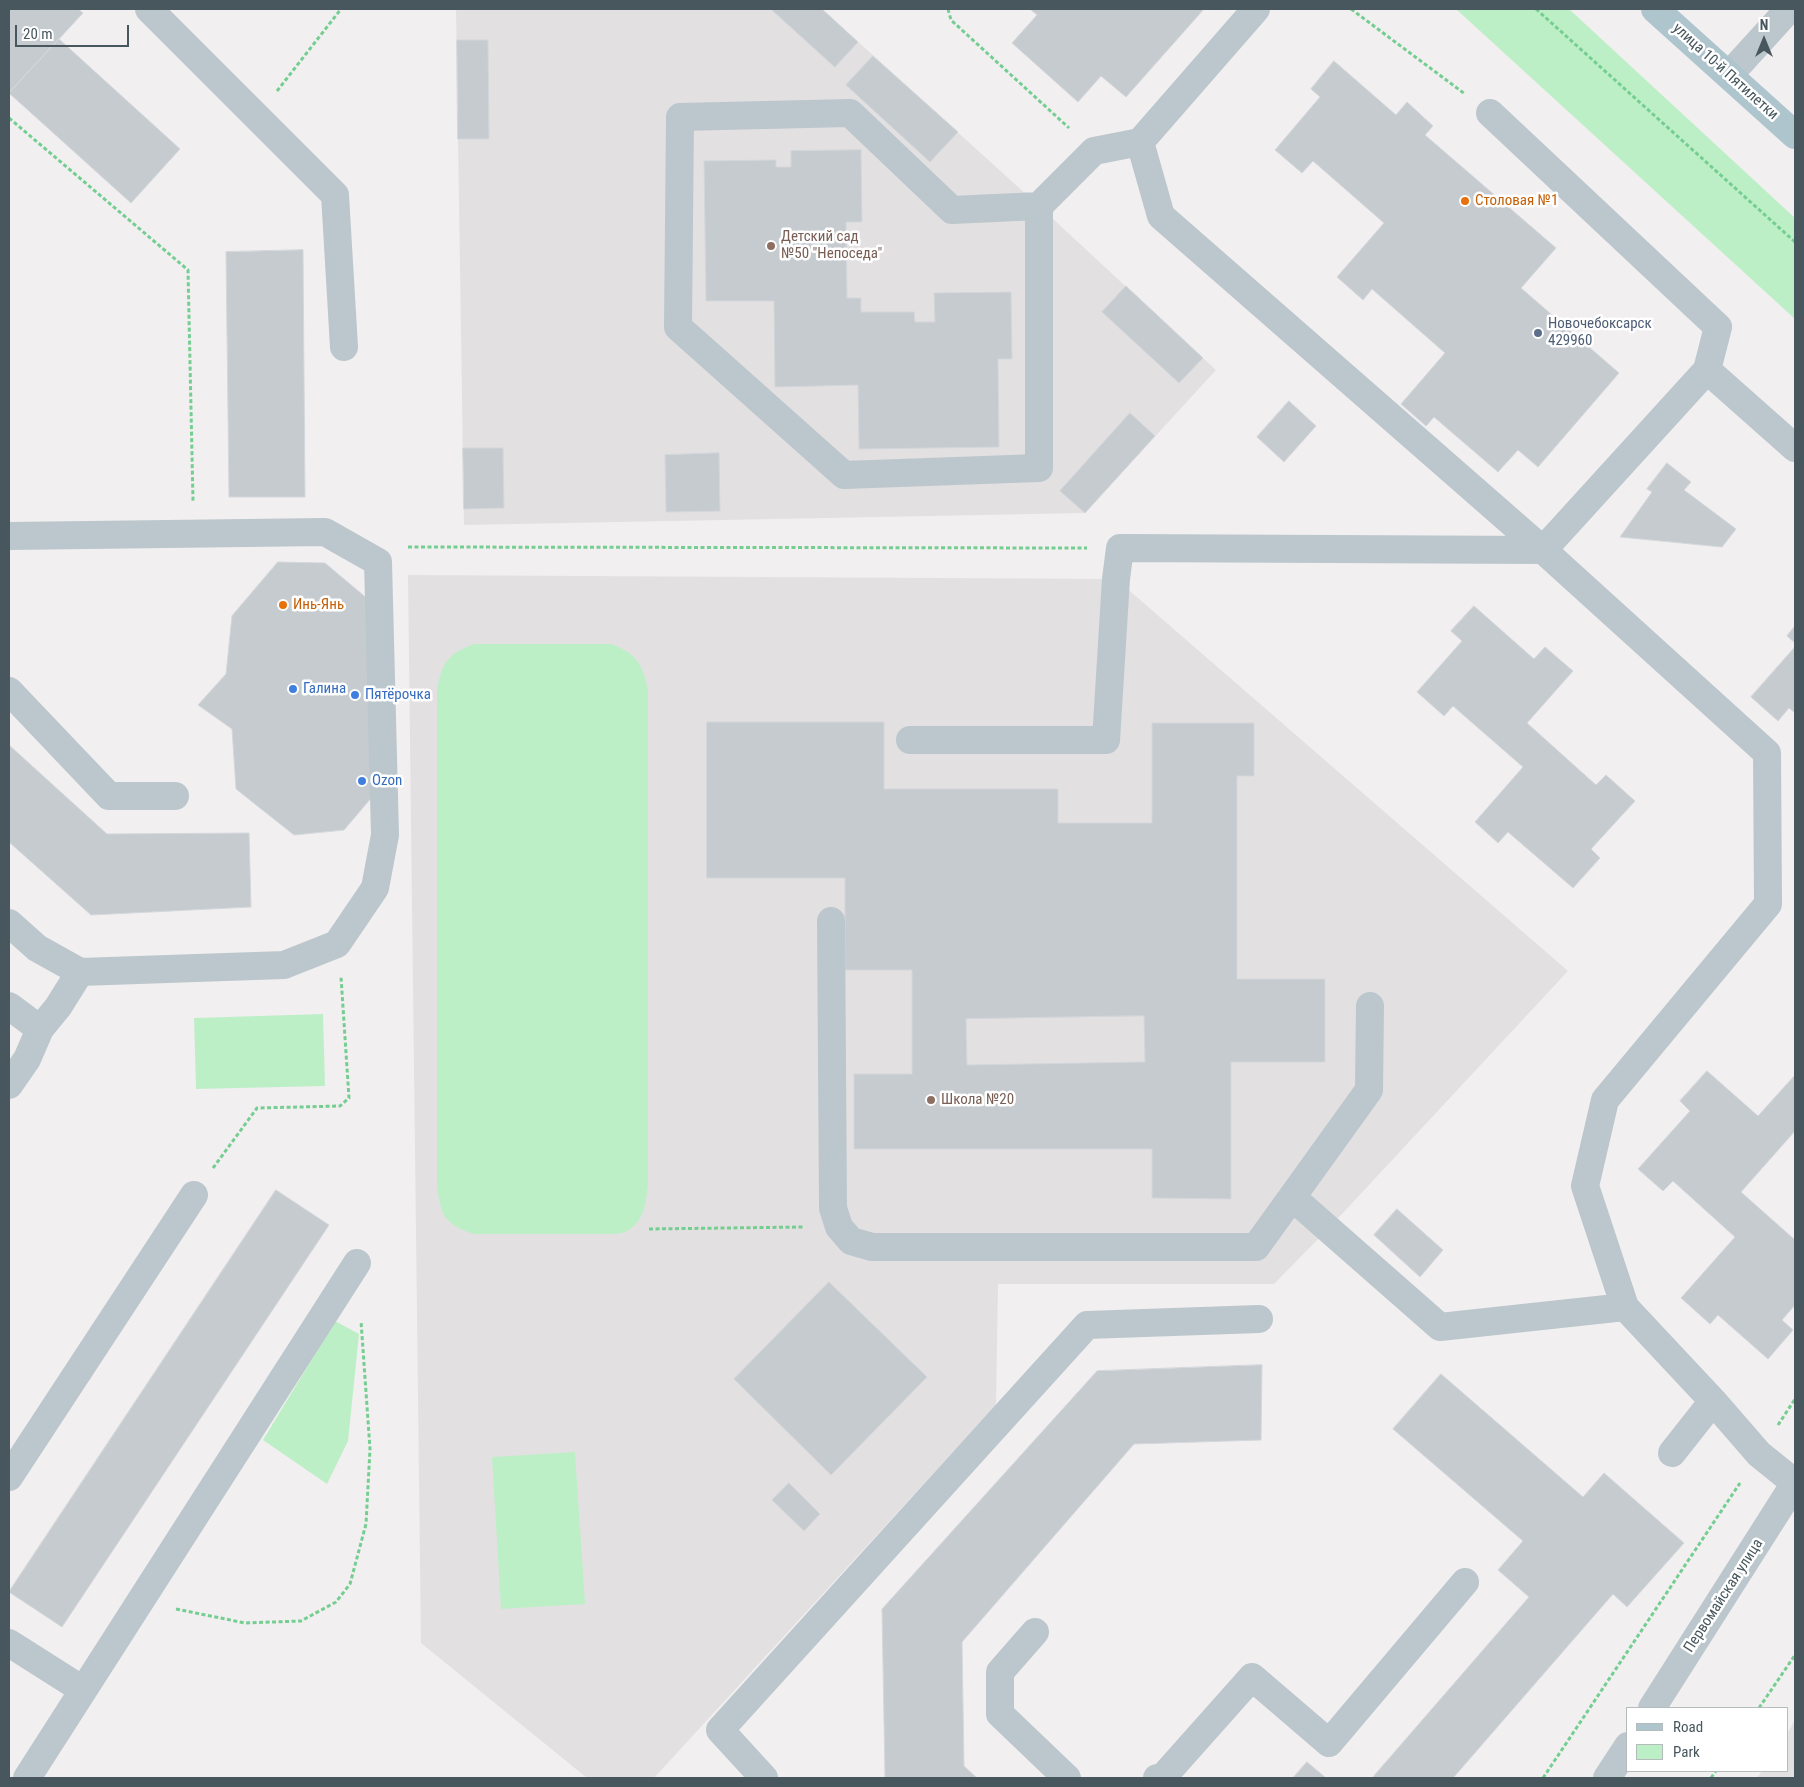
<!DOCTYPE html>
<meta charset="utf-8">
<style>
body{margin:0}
#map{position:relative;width:1804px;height:1787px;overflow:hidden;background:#f2eff0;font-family:"Roboto Condensed",sans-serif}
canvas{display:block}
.frame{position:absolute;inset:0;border:10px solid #47575d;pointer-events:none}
.legend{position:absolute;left:1626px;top:1707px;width:162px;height:65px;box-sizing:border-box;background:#fff;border:1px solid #b5bcbe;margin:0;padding:6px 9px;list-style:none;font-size:15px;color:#47575d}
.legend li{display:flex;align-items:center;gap:10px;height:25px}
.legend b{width:25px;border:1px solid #b5bcbe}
.north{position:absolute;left:1739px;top:15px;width:50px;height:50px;-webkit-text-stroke:4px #fff;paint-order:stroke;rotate:0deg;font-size:14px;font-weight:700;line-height:20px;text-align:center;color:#47575d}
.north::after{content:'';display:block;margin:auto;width:18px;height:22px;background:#47575d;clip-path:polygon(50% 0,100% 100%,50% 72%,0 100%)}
.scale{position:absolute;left:15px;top:25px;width:114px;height:22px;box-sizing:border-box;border:2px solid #47575d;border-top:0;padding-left:6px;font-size:15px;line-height:18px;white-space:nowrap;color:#47575d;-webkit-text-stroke:4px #fff;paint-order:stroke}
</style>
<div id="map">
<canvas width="1804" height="1787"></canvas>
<div class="frame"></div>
<ul class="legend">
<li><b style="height:6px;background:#afc5ce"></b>Road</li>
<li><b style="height:14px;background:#bdefc7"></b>Park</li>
</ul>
<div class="north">N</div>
<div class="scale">20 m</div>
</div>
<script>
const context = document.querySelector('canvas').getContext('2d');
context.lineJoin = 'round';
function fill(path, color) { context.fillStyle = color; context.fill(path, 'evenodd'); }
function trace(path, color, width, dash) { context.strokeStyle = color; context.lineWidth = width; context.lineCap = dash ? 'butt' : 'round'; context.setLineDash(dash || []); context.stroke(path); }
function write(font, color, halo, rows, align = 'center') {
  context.font = font + ' "Roboto Condensed",sans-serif'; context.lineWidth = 5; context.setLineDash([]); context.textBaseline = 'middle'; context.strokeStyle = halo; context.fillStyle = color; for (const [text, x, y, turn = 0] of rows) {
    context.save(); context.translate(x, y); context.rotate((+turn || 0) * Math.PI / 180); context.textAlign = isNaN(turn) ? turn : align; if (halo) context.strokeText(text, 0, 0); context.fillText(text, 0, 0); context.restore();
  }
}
const education = new Path2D(`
 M456,9H822L1039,206L1216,370L1085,513L464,525Z
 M408,575L1116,579L1568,971L1328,1229L1274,1284H998L996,1405L654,1778H587L421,1643Z
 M1795,1720V1778H1757L1762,1771H1788V1732Z`);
const green = new Path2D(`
 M1456,9H1569L1795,218V319Z
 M474,644H612C637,655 642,663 648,689V1185C646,1203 644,1223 625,1232C620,1234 614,1234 609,1234H474C444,1224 441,1216 437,1185V690C442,663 447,654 474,644Z
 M323,1014L325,1086L196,1089L194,1018Z
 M335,1321L359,1334L348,1441L327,1484L263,1440Z
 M575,1452L585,1604L501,1609L492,1457Z`);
const building = new Path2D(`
 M9,9H78L83,13L9,93Z
 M771,9H822L858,42L835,67Z
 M1030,9H1204L1126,97L1101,76L1078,102L1012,43L1037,15Z
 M59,39L180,149L131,203L9,93Z
 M457,40H488L489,139H458Z
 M873,56L958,132L930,162L846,85Z
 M1334,61L1396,115L1407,102L1433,126L1425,135L1556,248L1521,288L1619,373L1538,467L1518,450L1498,472L1434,417L1426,426L1401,404L1445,353L1372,289L1363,300L1337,277L1384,223L1313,161L1302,173L1275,150L1320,97L1311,89Z
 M861,150L862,222H846L847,298H861V312H914L915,322H935L934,293L1011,292L1012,359H998L999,447L859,449L858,385L775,387L774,301H706L704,161L776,160V167H791V151Z
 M303,250L305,497H229L226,252Z
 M1126,286L1203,358L1179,383L1102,312Z
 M1289,401L1316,426L1284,462L1257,437Z
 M1130,413L1155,436L1085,513L1060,491Z
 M463,448H503L504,508L464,509Z
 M719,453L720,511L666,512L665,455Z
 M1667,463L1691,482L1684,490L1736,529L1722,547L1620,537L1652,492L1647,489Z
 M278,562L325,563L369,600L378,790L344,830L294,835L236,789L232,729L198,705L226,674L232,616Z
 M1474,606L1534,659L1545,647L1573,671L1527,723L1596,785L1606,775L1635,801L1591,849L1600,858L1573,888L1508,832L1498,843L1475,822L1523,767L1453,706L1444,716L1417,692L1462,641L1451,631Z
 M1795,626V643L1787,636Z
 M1795,647V713L1789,708L1778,721L1751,697Z
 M707,722H884V789H1058V823H1152V723H1254V776H1237V979H1325V1062H1231V1199L1152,1198V1149H854V1074H912V970H845V878H707ZM1144,1016L1145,1062L967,1065L966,1019Z
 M9,745L107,834L249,833L251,907L91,915L9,842Z
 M1707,1071L1758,1116L1795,1075V1131L1741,1192L1795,1240V1305L1782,1320L1793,1330L1768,1359L1718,1315L1710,1324L1681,1298L1735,1237L1673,1181L1663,1191L1638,1169L1690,1111L1680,1101Z
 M276,1190L329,1225L62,1627L9,1592Z
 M1397,1209L1443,1250L1420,1277L1374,1235Z
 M829,1282L927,1377L831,1475L734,1379Z
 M1262,1365L1261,1440L1134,1444L962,1642L964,1766L977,1778H885L882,1609L1097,1371Z
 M1441,1374L1583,1497L1604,1473L1684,1543L1627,1607L1613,1594L1453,1778H1372L1529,1597L1498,1570L1523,1541L1393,1429Z
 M789,1483L820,1514L804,1531L772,1500Z
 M1307,1762L1326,1778H1293Z`);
const path = new Path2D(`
 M948,9L951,20L1069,128
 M1351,9L1465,94
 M1536,9L1795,242
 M277,91L341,9
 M9,118L188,270L193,501
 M408,547L1087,548
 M213,1168L257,1108L340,1106L349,1098L341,977
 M649,1229L803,1227
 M1778,1425L1795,1399
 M176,1609L245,1623L301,1621L336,1602L350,1584L366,1524L370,1449L361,1321
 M1759,1708L1795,1655
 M1543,1778L1740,1483
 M1711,1778L1716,1771`);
const minor = new Path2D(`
 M149,9L335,195L344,347
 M1256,9L1140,142L1161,216L1543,550L1767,753L1768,904L1605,1100L1585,1186L1625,1307L1713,1401L1759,1454L1795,1483
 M1729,75L1789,9
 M1039,206L952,210L850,113L680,117L678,327L844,475L1039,468V206L1094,151L1140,142
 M1707,370L1795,448
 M9,536L325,532L378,562L385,835L375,888L337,944L284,965L80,972L37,948L9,923
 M9,691L109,796H175
 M910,740H1106L1116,579L1120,548L1543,550L1707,370L1718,327L1490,113
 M831,921L833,1208L839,1227L851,1241L872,1247H1256L1369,1090L1370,1006
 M9,1006L40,1029L58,1007L80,972
 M9,1085L27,1059L40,1029
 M1293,1198L1440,1327L1625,1307
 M1672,1453L1713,1401
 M9,1477L194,1195
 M1035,1632L1000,1672V1714L1067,1778
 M9,1643L83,1690
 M1652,1708L1795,1483
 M27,1778L357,1263
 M764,1778L720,1730L1087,1325L1259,1319
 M1157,1778L1163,1777L1252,1677L1329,1743L1465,1582
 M1607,1778L1628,1746`);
const major = new Path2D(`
 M1655,9L1795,135`);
const markers = [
 [1465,201,5,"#e8710a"],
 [771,246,5,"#8d6e63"],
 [1538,333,5,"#5c6f8a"],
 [283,605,5,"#e8710a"],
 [293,689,5,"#3f7fe0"],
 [355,695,5,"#3f7fe0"],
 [362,781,5,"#3f7fe0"],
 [931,1100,5,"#8d6e63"]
];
const streetNames = [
 ["улица 10-й Пятилетки",1725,72,42],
 ["Первомайская улица",1724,1596,-57]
];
const foodNames = [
 ["Столовая №1",1475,201],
 ["Инь-Янь",293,605]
];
const educationNames = [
 ["Детский сад",781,237],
 ["№50 \"Непоседа\"",781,254],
 ["Школа №20",941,1100]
];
const serviceNames = [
 ["Новочебоксарск",1548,324],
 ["429960",1548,341]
];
const shopNames = [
 ["Галина",303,689],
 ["Пятёрочка",365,695],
 ["Ozon",372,781]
];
fill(education, '#e3e0e2');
fill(green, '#bdefc7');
fill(building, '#c6cbcf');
trace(building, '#d3d7db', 1);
trace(path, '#75ce91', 3, [4, 2.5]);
trace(minor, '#bbc7cc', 28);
trace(major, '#afc5ce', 28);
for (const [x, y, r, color] of markers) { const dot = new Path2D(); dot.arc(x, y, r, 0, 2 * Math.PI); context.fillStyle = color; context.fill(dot); trace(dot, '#fff', 2); }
write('15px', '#47575d', '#fff', streetNames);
write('15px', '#c56008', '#fff', foodNames, 'left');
write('15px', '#785e54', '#fff', educationNames, 'left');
write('15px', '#4e5e75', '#fff', serviceNames, 'left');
write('15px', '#366cbe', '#fff', shopNames, 'left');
</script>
